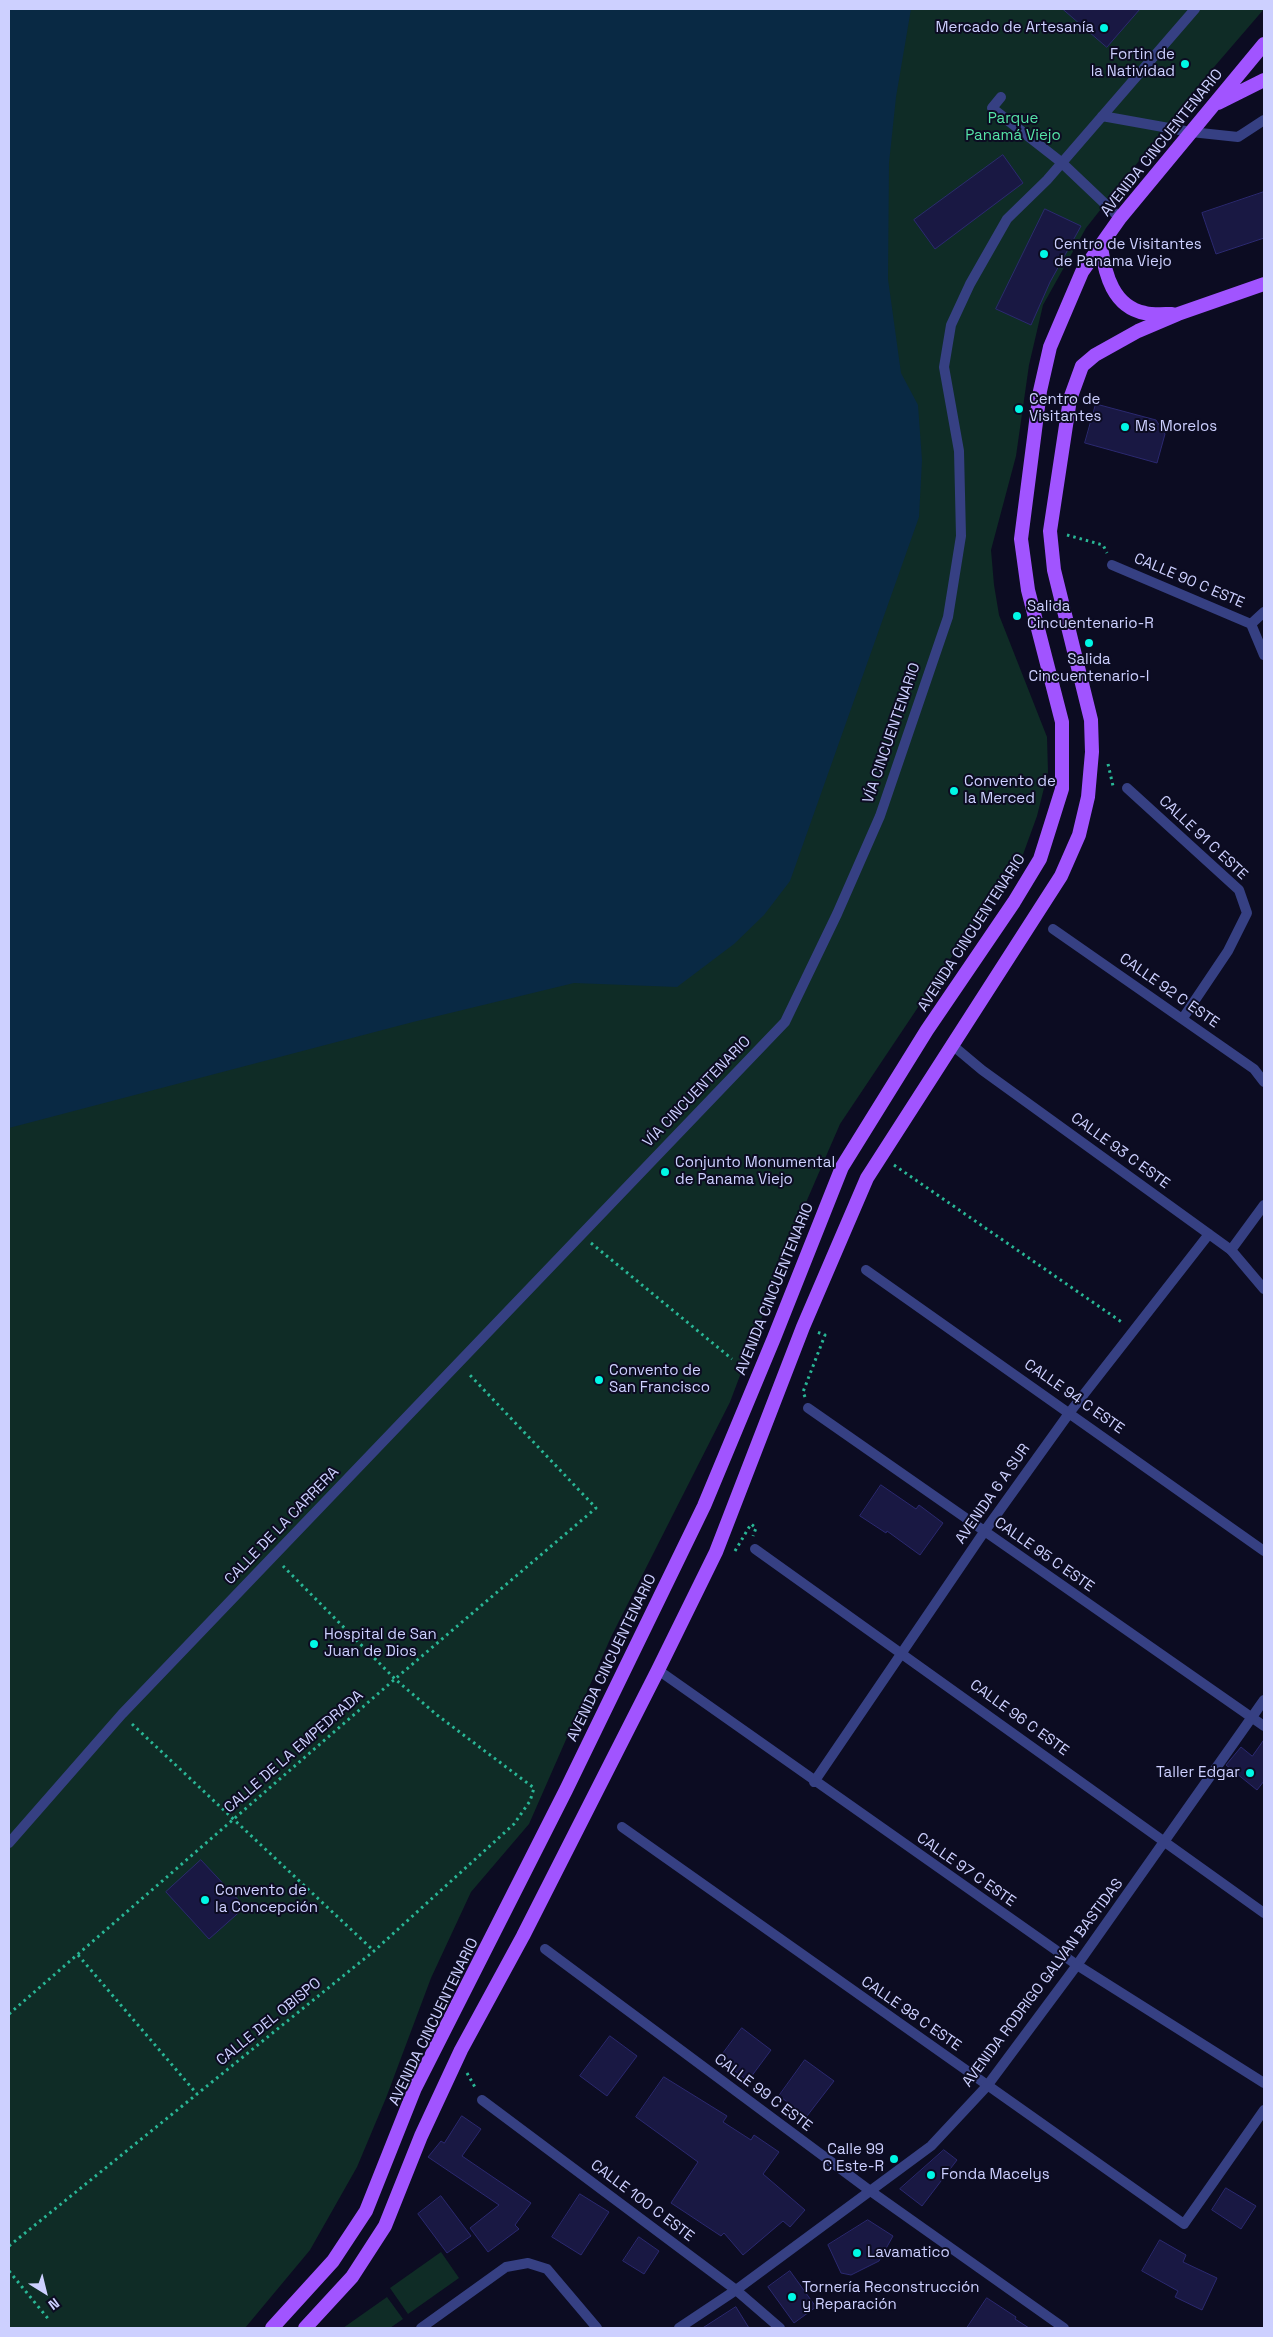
<!DOCTYPE html>
<meta charset="utf-8">
<style>
body{margin:0}
#map{position:relative;width:1273px;height:2337px;overflow:hidden;background:#0c0c22;font-family:"Space Grotesk",sans-serif}
canvas{display:block}
.frame{position:absolute;inset:0;border:10px solid #cdd0ff;pointer-events:none}
.north{position:absolute;left:20px;top:2267px;width:50px;height:50px;-webkit-text-stroke:4px #0c0c22;paint-order:stroke;rotate:144deg;font-size:14px;font-weight:700;line-height:20px;text-align:center;color:#cdd0ff}
.north::after{content:'';display:block;margin:auto;width:18px;height:22px;background:#cdd0ff;clip-path:polygon(50% 0,100% 100%,50% 72%,0 100%)}
</style>
<div id="map">
<canvas width="1273" height="2337"></canvas>
<div class="frame"></div>
<div class="north">N</div>
</div>
<script>
const context = document.querySelector('canvas').getContext('2d');
context.lineJoin = 'round';
function fill(path, color) { context.fillStyle = color; context.fill(path, 'evenodd'); }
function trace(path, color, width, dash) { context.strokeStyle = color; context.lineWidth = width; context.lineCap = dash ? 'butt' : 'round'; context.setLineDash(dash || []); context.stroke(path); }
function write(font, color, halo, rows, align = 'center') {
  context.font = font + ' "Space Grotesk",sans-serif'; context.lineWidth = 4; context.setLineDash([]); context.textBaseline = 'middle'; context.strokeStyle = halo; context.fillStyle = color; for (const [text, x, y, turn = 0] of rows) {
    context.save(); context.translate(x, y); context.rotate((+turn || 0) * Math.PI / 180); context.textAlign = isNaN(turn) ? turn : align; if (halo) context.strokeText(text, 0, 0); context.fillText(text, 0, 0); context.restore();
  }
}
const green = new Path2D(`
 M9,9H1264L1202,81L1086,228L1043,305L1029,365L1016,456L991,550L994,585L999,615L1047,737L1048,772L1037,816L1021,860L991,898L840,1124L801,1214L730,1402L611,1637L529,1824L471,1892L431,1978L386,2098L357,2167L310,2250L245,2328H9Z
 M441,2252L459,2278L408,2314L390,2288Z
 M387,2297L403,2319L390,2328H343Z`);
const water = new Path2D(`
 M9,9H911L896,97L889,163L888,279L901,373L918,405L922,460L919,517L790,881L764,915L734,944L677,987L574,983L413,1022L9,1128Z`);
const building = new Path2D(`
 M1063,9H1140L1107,47Z
 M1003,155L1023,183L935,249L914,220Z
 M1264,192V238L1216,254L1202,213Z
 M1045,209L1081,226L1050,282L1031,325L996,309Z
 M1096,404L1156,420L1165,434L1157,463L1085,443Z
 M881,1485L916,1509L919,1505L943,1523L920,1555L887,1531L886,1533L860,1516Z
 M1264,1740V1781L1257,1790L1226,1765L1241,1747L1252,1756Z
 M201,1860L245,1907L209,1939L166,1892Z
 M742,2028L771,2050L748,2081L719,2059Z
 M610,2036L637,2056L607,2096L580,2076Z
 M805,2060L834,2081L807,2116L779,2096Z
 M664,2077L727,2116L723,2122L751,2140L754,2135L779,2152L763,2174L805,2210L790,2227L783,2221L743,2255L724,2233L721,2236L671,2203L698,2162L636,2117Z
 M462,2116L481,2129L462,2156L531,2203L515,2225L519,2229L488,2252L470,2228L499,2205L428,2157L441,2141L444,2143Z
 M944,2150L957,2160L922,2206L900,2189Z
 M1226,2188L1256,2206L1241,2229L1212,2210Z
 M580,2194L609,2212L581,2255L552,2237Z
 M441,2196L471,2236L447,2253L418,2214Z
 M868,2220L893,2236L879,2261L851,2275L841,2273L828,2245Z
 M639,2237L659,2251L644,2274L623,2261Z
 M1160,2240L1186,2255L1183,2262L1217,2278L1202,2310L1175,2297L1178,2291L1142,2271Z
 M790,2271L816,2307L794,2323L768,2287Z
 M987,2298L1016,2317L1015,2319L1029,2328H967Z
 M736,2307L749,2328H703Z`);
const path = new Path2D(`
 M1067,535L1103,545L1107,553
 M1108,764L1113,786
 M894,1165L1123,1323
 M591,1243L732,1359
 M805,1397L803,1392L825,1335L817,1332
 M735,1551L751,1524L756,1528L753,1536
 M132,1724L374,1951
 M78,1955L197,2094
 M9,2014L395,1679L596,1508L468,1373
 M467,2073L476,2089
 M9,2246L374,1951L514,1824L530,1801L534,1788L437,1715L395,1679L283,1566
 M9,2271L50,2321`);
const service = new Path2D(`
 M1001,97L992,108L1061,162L1120,218
 M1102,116L1191,132L1238,137L1264,120
 M9,1843L122,1714L785,1022L837,914L880,816L948,617L961,536L959,451L944,367L951,325L970,284L1007,219L1047,180L1195,9`);
const minor = new Path2D(`
 M1112,565L1251,624L1264,655
 M1251,624L1264,612
 M1127,788L1239,890L1247,913L1228,951L1183,1018
 M1053,929L1254,1069L1264,1082
 M951,1044L982,1070L1231,1250
 M866,1270L1264,1551
 M808,1408L1264,1726
 M755,1549L1264,1913
 M658,1670L1077,1965L1264,2083
 M814,1782L984,1532L1070,1412L1209,1234
 M622,1827L1184,2224L1264,2110
 M545,1949L869,2190L1064,2328
 M482,2100L736,2290L780,2328
 M421,2328L506,2267L528,2263L547,2269L597,2328`);
const tertiary = new Path2D(`
 M1264,1205L1231,1250L1264,1289
 M679,2328L736,2290L931,2146L987,2086L1077,1965L1264,1700`);
const primary = new Path2D(`
 M1218,103L1264,80
 M1101,247C1105,274 1113,307 1145,313C1153,315 1164,314 1172,314
 M272,2328L333,2261L366,2211L415,2088L566,1790L704,1506L774,1338L842,1167L927,1030L1014,902L1040,859L1062,789V722L1028,590L1021,539L1040,391L1050,347L1082,272L1120,218L1264,44
 M305,2328L352,2277L385,2226L421,2136L461,2050L523,1936L658,1670L716,1552L803,1327L867,1178L1061,876L1079,835L1088,797L1092,752L1091,720L1054,570L1050,531L1070,399L1082,366L1095,355L1138,331L1178,314L1264,284`);
const markers = [
 [1104,28,5,"#00f8e6"],
 [1185,64,5,"#00f8e6"],
 [1044,254,5,"#00f8e6"],
 [1019,409,5,"#00f8e6"],
 [1125,427,5,"#00f8e6"],
 [1017,616,5,"#00f8e6"],
 [1089,643,5,"#00f8e6"],
 [954,791,5,"#00f8e6"],
 [665,1172,5,"#00f8e6"],
 [599,1380,5,"#00f8e6"],
 [314,1644,5,"#00f8e6"],
 [1250,1773,5,"#00f8e6"],
 [205,1900,5,"#00f8e6"],
 [894,2159,5,"#00f8e6"],
 [931,2175,5,"#00f8e6"],
 [857,2253,5,"#00f8e6"],
 [792,2297,5,"#00f8e6"]
];
const poiNames = [
 ["Mercado de Artesanía",1094,28,"right"],
 ["Fortin de",1175,55,"right"],
 ["la Natividad",1175,72,"right"],
 ["Centro de Visitantes",1054,245],
 ["de Panama Viejo",1054,262],
 ["Centro de",1029,400],
 ["Visitantes",1029,417],
 ["Ms Morelos",1135,427],
 ["Salida",1027,607],
 ["Cincuentenario-R",1027,624],
 ["Salida",1089,660,"center"],
 ["Cincuentenario-I",1089,677,"center"],
 ["Convento de",964,782],
 ["la Merced",964,799],
 ["Conjunto Monumental",675,1163],
 ["de Panama Viejo",675,1180],
 ["Convento de",609,1371],
 ["San Francisco",609,1388],
 ["Hospital de San",324,1635],
 ["Juan de Dios",324,1652],
 ["Taller Edgar",1240,1773,"right"],
 ["Convento de",215,1891],
 ["la Concepción",215,1908],
 ["Calle 99",884,2150,"right"],
 ["C Este-R",884,2167,"right"],
 ["Fonda Macelys",941,2175],
 ["Lavamatico",867,2253],
 ["Tornería Reconstrucción",802,2288],
 ["y Reparación",802,2305]
];
const parkNames = [
 ["Parque",1013,119],
 ["Panamá Viejo",1013,136]
];
const streetNames = [
 ["AVENIDA CINCUENTENARIO",1162,143,-51],
 ["CALLE 90 C ESTE",1189,581,23],
 ["VÍA CINCUENTENARIO",892,733,-71],
 ["CALLE 91 C ESTE",1203,838,43],
 ["AVENIDA CINCUENTENARIO",972,933,-57],
 ["CALLE 92 C ESTE",1169,991,35],
 ["VÍA CINCUENTENARIO",697,1092,-46],
 ["CALLE 93 C ESTE",1120,1151,36],
 ["AVENIDA CINCUENTENARIO",775,1289,-68],
 ["CALLE 94 C ESTE",1074,1397,35],
 ["AVENIDA 6 A SUR",993,1494,-55],
 ["CALLE DE LA CARRERA",282,1526,-46],
 ["CALLE 95 C ESTE",1044,1555,35],
 ["AVENIDA CINCUENTENARIO",612,1658,-64],
 ["CALLE 96 C ESTE",1019,1718,36],
 ["CALLE DE LA EMPEDRADA",294,1752,-41],
 ["CALLE 97 C ESTE",966,1870,35],
 ["AVENIDA RODRIGO GALVAN BASTIDAS",1043,1983,-53],
 ["CALLE 98 C ESTE",911,2014,35],
 ["CALLE DEL OBISPO",269,2022,-39],
 ["AVENIDA CINCUENTENARIO",434,2022,-64],
 ["CALLE 99 C ESTE",763,2093,37],
 ["CALLE 100 C ESTE",642,2201,37]
];
fill(green, '#0f2c26');
fill(water, '#092944');
fill(building, '#191843');
trace(building, '#2b2970', 1);
trace(path, '#29b796', 3, [2.5, 4]);
trace(service, '#364083', 10);
trace(minor, '#364083', 10);
trace(tertiary, '#364083', 10);
trace(primary, '#a154ff', 14);
for (const [x, y, r, color] of markers) { const dot = new Path2D(); dot.arc(x, y, r, 0, 2 * Math.PI); context.fillStyle = color; context.fill(dot); trace(dot, '#0c0c22', 2); }
write('15px', '#cdd0ff', '#0c0c22', poiNames, 'left');
write('15px', '#55e3a7', '#0c0c22', parkNames);
write('15px', '#cdd0ff', '#0c0c22', streetNames);
</script>
